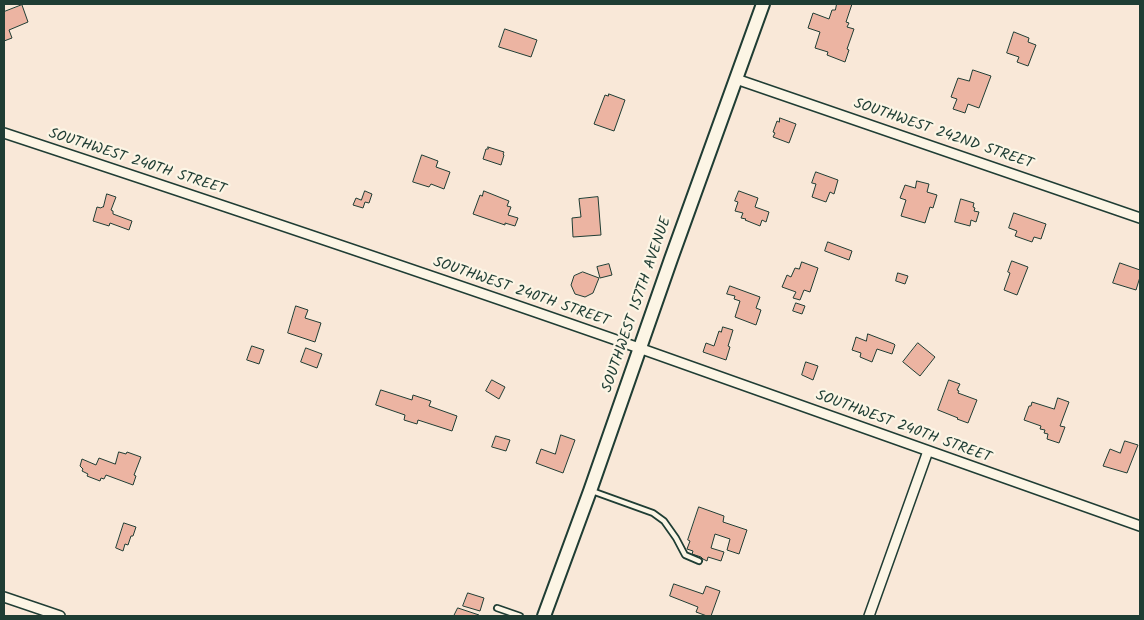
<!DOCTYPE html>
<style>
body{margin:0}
#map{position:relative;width:1144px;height:620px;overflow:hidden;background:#f9e8d8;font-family:Kalam,sans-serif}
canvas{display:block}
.frame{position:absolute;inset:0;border:5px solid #1f3d34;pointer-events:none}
</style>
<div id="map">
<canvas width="1144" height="620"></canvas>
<div class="frame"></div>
</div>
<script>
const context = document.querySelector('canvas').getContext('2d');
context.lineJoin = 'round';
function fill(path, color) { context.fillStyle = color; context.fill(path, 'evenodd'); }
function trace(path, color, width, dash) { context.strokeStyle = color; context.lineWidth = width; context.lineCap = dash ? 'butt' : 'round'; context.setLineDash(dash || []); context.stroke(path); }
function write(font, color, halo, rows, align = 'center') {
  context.font = font + ' Kalam,sans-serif'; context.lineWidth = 4.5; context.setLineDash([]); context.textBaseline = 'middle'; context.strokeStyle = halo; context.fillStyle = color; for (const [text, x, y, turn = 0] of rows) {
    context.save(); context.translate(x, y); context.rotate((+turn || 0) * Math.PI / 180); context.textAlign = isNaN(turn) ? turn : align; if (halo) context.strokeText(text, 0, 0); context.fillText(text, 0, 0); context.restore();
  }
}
const building = new Path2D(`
 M837,4H852L846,22L849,23L847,27L854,29L847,49L849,50L845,62L827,55L828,52L815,48L820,32L808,28L813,13L829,19L832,10H835Z
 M22,5L28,22L9,30L12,38L4,41V12Z
 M505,29L537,40L531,57L499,47Z
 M1014,32L1029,38L1028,42L1036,45L1028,66L1017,62L1019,57L1007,53Z
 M973,70L991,76L979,108L968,104L965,113L953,109L957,99L951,97L958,78L969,81Z
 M609,94L625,100L614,131L594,124L605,95L608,96Z
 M780,118L796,124L789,143L773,137L775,133L773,132L777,121L779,122Z
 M488,147L504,152L503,154L504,155L501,165L483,159L486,149H488Z
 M422,155L438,161L436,167L450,172L444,189L431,184L429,187L413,182Z
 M816,172L838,180L834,194L830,192L826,202L812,197L816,184L812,183Z
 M917,181L929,184L927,192L937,195L933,208L930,207L925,223L901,216L906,200L900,198L905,185L915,188Z
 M365,191L372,194L369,203L365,202L363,208L353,205L356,198L361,200Z
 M484,191L509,201L507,206L511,207L508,215L518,218L515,226L505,223V225L473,214L480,195L482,196Z
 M739,191L758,198L755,207L769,212L766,222L762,220L760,226L745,220L746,219L741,218L743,213L735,211L738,202L735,201Z
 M107,194L116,197L111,210L113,211V214L132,221L129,230L110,223L109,226L93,221L97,207L101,208L102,207H103Z
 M598,197L601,235L573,237L572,218L581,217L579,199Z
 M961,199L974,203L973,207L975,208L974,211L979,212L976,222L971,220L970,226L955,222Z
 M1014,213L1046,224L1041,239L1034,237L1032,242L1015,236L1017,231L1009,228Z
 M828,242L852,251L849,260L825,251Z
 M1012,261L1028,267L1017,295L1004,290L1010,273L1008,272Z
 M802,262L818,268L810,292L804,290L800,300L793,298L796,292L782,287L787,275L791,277L795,268L799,269Z
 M1120,263L1140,270V277L1136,290L1113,283Z
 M609,264L612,275L600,278L597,267Z
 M583,272L599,278L593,293L585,297L575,294L571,285L574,276Z
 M898,273L908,276L905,284L896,281Z
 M730,286L760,297L756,308L761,310L756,325L735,317L740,301L734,299L735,296L727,294Z
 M796,303L805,306L802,314L793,311Z
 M296,306L308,310L305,318L321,323L315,342L288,333Z
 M723,327L733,330L728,346L730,347L726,360L703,352L706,343L714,346L719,331L721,332Z
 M868,334L894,344L895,345L892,354L877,349L872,362L860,357L861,353L852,350L854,344L856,337L866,341Z
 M918,343L935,357L920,376L903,362Z
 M252,346L264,350L259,364L247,360Z
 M306,348L322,354L317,368L301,362Z
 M806,362L818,366L813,380L802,375Z
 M492,380L505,387L499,399L486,391Z
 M949,380L960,384L957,390L959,391L958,393L977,400L968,423L957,419L958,418L938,410Z
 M381,390L412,400L413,395L431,401L429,406L457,416L452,431L418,420L417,424L404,420L405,415L376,405Z
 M1058,398L1069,402L1060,426L1065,427L1059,443L1047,439L1048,434L1044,433L1045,430L1040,429L1041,426L1024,420L1029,406H1031L1032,402L1054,409Z
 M561,435L575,440L563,473L536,463L541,449L555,454Z
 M496,436L510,440L506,451L492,447Z
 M1125,441L1138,445L1127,473L1103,466L1110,449L1120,453Z
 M119,452L126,454L127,452L141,457L134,475L136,476L133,485L106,475L104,479L101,478L100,481L87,476L88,474L82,471L83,469L80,466L82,459L96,465L99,458L115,464Z
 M699,507L724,516L723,522L747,530L739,554L727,550L730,539L715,534L711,548L724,552L721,561L708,557L707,561L703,559L701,557L692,554L693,551L687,549L690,541L688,540Z
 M124,523L136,527L133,536H131L128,545L125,544L123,551L116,548Z
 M674,584L703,594L706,586L720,591L711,616H707L696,612L698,607L670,596Z
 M468,593L484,598L480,611L463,606Z
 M458,608L479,615V616H454Z`);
const lane = new Path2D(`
 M592,491L653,513L664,521L676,538L685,555L699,561
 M497,608L520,616`);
const street = new Path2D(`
 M736,79L1140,218
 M4,133C216,203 428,274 639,348C806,407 973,467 1140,526
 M4,597L60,616
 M869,616L928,451`);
const secondary = new Path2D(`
 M544,616L590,491L671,259L763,4`);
const streetNames = [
 ["SOUTHWEST 242ND STREET",943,135,19],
 ["SOUTHWEST 240TH STREET",137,163,18],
 ["SOUTHWEST 240TH STREET",521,293,19],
 ["SOUTHWEST 157TH AVENUE",638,305,-71],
 ["SOUTHWEST 240TH STREET",903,428,20]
];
fill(building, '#ecb4a2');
trace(building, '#1f3d34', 1);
trace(lane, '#1f3d34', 8);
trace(street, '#1f3d34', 12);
trace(secondary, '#1f3d34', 16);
trace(lane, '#fcf5e5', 4.5);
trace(street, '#fcf5e5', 9);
trace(secondary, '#fcf5e5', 12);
write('15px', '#1f3d34', '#fcf5e5', streetNames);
</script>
